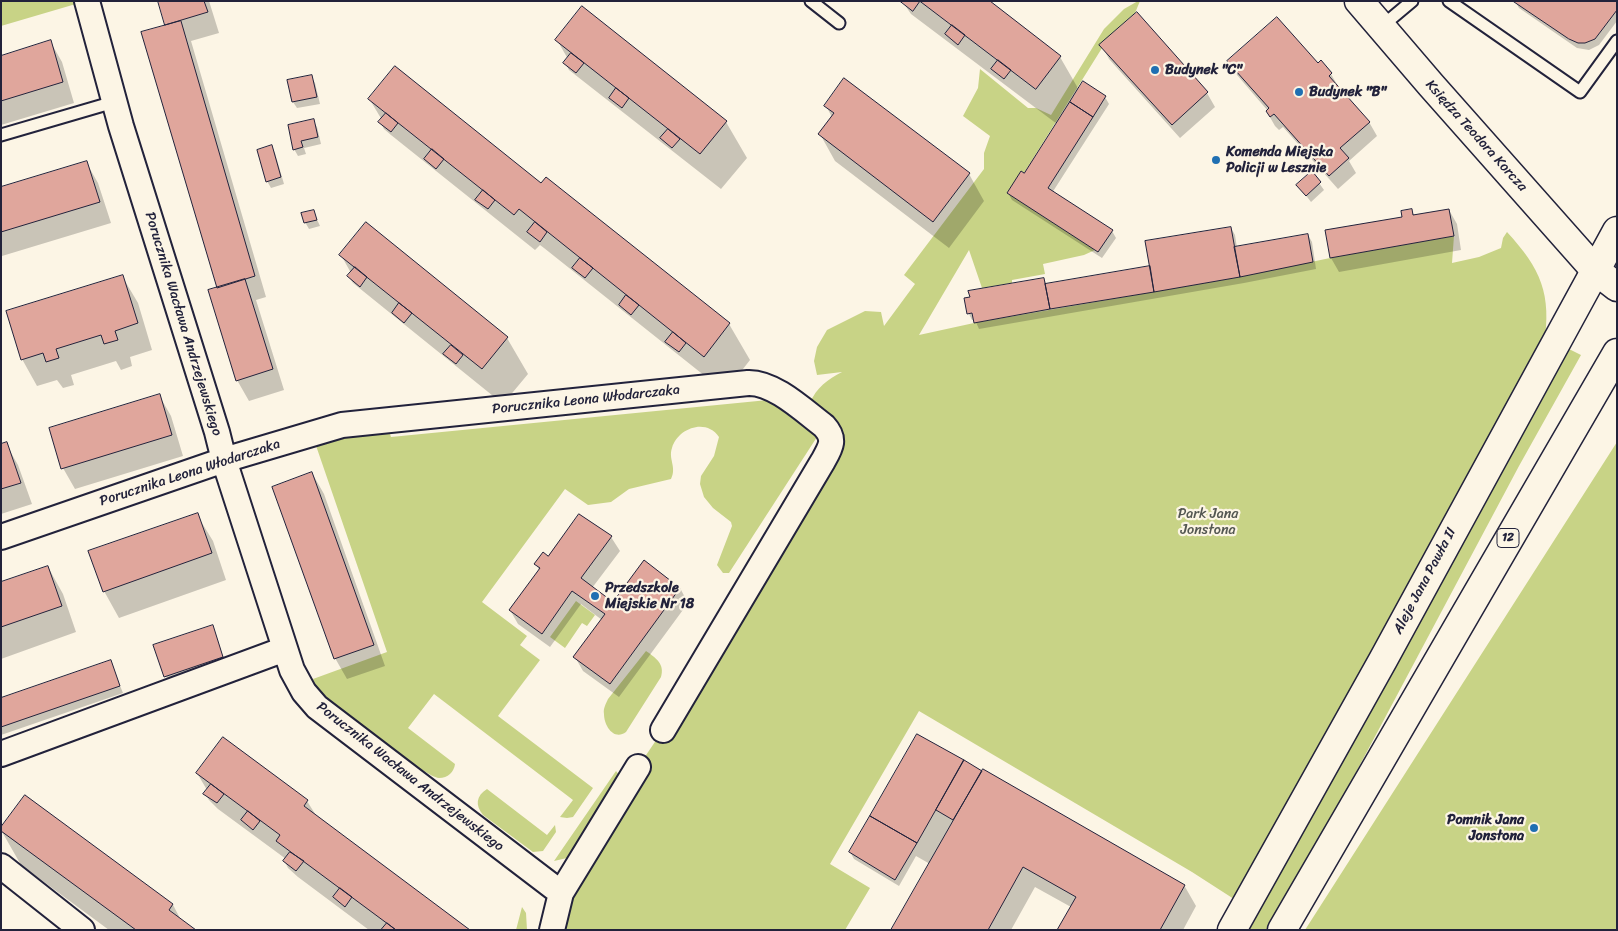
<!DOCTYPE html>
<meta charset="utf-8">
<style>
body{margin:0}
#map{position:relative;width:1618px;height:931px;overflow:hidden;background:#fcf5e5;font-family:Sriracha,sans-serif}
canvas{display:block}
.frame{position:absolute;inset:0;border:2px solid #22223b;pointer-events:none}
</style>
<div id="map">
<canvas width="1618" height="931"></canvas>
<div class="frame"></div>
</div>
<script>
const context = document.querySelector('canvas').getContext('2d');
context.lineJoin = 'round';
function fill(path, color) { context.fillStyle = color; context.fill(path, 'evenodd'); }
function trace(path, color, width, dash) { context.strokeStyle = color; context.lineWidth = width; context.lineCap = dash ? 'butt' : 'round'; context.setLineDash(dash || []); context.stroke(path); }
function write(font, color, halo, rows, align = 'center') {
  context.font = font + ' Sriracha,sans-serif'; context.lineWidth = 4.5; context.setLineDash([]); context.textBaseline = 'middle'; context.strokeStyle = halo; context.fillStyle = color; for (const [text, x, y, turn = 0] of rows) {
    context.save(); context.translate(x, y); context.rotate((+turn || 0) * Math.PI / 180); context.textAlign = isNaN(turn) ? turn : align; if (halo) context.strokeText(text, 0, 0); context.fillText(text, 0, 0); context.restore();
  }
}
const green = new Path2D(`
 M1,1H86L1,26Z
 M1138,1H1140L1135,13L1100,45L1102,48L1024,173L1021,171L1007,193L1095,250L1084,255L1043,264L1045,274L1012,280V283L982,288L969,250L919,335L974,323L1240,277L1330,258L1454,236L1452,263L1479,257L1501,248L1503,238L1507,232C1541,269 1552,294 1544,345L1237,901L1192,872L919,711L830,864L870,888L845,930H552L638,767L663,730L828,453L810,403C816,388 828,379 842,372L817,375L814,361L817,347L827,330L865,311L881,312L884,326L915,284L904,275L984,169V153L990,136L963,116L978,88L980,69L1028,108H1036L1051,115L1104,29L1124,9Z
 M1569,349L1581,355L1519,466L1272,930H1241L1500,466Z
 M768,400L817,437L729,573H723L717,565L732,526L731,522L713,508L704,497L700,484L701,476L714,456L719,437C706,418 678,428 672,448C668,459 677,467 671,479L629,489L611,502L588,505L565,489L482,602L527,636L520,645L540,660L498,716L593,788L573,817L567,818L560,817L573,800L434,694L408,728L455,764C454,772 448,778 439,778C425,777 345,713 329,700L317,688L313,679L387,652L312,434L386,421L391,437Z
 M1617,442V930H1305Z
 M576,601L595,615L587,626L582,623L565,648L550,637Z
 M646,651C656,658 665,664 661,677L626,732C614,741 604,726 604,714C603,708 606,704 608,699Z
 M616,771L620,776L578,850L567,858L554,861Z
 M487,789L547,835L555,825L556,832L543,851L533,852L483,815C475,805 476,796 487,789Z
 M522,907L526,913L527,930H516Z`);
const shadow = new Path2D(`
 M159,1H209L219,33L191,41L266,297L256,300L284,390L249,401L237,380L167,26Z
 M902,1H988L1060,57L1079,90L1084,83L1105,97L1109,104L1052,193L1112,231L1116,238L1102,258L1012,200L1008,193L1025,175L1057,124L911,14Z
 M1515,1H1617V21L1599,45L1589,50L1577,48L1519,8Z
 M1137,14L1207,93L1215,107L1180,138L1109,59L1101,45Z
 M557,40L726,122L747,158L721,189L569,70L565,63L568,59Z
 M50,41L62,62L74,103L1,125V57Z
 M1229,61L1318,65L1331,74L1339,88L1369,122L1377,136L1349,161L1356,173L1338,189L1283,127L1279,130L1275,126L1267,112L1268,111L1237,75Z
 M311,76L315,83L320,104L297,108L293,102Z
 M370,100L542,185L729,324L750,360L725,392L544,248L540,245L535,250L391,135L384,129L380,122L382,120Z
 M826,106L969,174L984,201L949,248L835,161L820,134L832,117Z
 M313,121L317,127L321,144L304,148L306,154L298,156L294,149Z
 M272,147L275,153L284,184L271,188L267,181Z
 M86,162L98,183L111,223L2,256L1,188Z
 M1312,173L1324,190L1311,202L1298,185Z
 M1411,210L1415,216L1449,210L1457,224L1461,250L1339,272L1331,258L1327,231L1403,218Z
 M313,211L320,226L309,229L305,222Z
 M1231,228L1235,235L1237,248L1308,235L1312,242L1316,269L1244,283L979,329L975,320H972L969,314L966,299L1044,279L1047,285L1151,267Z
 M341,255L507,338L528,374L503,404L353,283L349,277L351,273Z
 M122,276L138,303L152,350L130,357L132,366L121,370L116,361L71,375L74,385L63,388L57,380L37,386L22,359Z
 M159,395L171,416L183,456L75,489L63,468Z
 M6,444L18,465L32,504L1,514V445Z
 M312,473L324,494L385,666L347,679L335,658Z
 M197,515L213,541L226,580L119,618L104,591Z
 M579,515L611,537L620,551L592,588L613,604L680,588L688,603L619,697L583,671L575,657L602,620L581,604L550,647L518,624L510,610L539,570L536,564L548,557Z
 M48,567L63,594L76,632L1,659V583Z
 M212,627L226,664L169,684L155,646Z
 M110,661L123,693L1,735V700Z
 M918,736L1184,885L1196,906L1183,930H1058L1071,907L1035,887L1011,930H893L930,864L916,856L899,886L854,859L850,852Z
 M223,739L307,801L317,817L468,930H369L298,877L288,868L285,862L286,859L218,809L209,800L205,794L207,790L197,773Z
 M25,797L173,905L181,920L194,930H109L21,865L1,830Z`);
const building = new Path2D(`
 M158,1H204L208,12L165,25Z
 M900,1H920L913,11Z
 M920,1H990L1061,56L1036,89Z
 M1513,1H1617V10L1595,39L1585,43H1578L1569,39Z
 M582,6L727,121L700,154L555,40Z
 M1137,12L1208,92L1172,125L1099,45Z
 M1277,17L1318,63L1321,60L1332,73L1329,76L1370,122L1340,148L1349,158L1329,176L1274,114L1270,117L1266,111L1269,108L1227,61Z
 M181,21L255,276L217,288L141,32Z
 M952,25L965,35L958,45L945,34Z
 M51,40L63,82L1,101V56Z
 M571,53L584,63L576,73L563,63Z
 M998,60L1011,70L1004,79L991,69Z
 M395,66L541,183L546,177L730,323L704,357L519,209L514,215L368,99Z
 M312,75L317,97L292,102L287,80Z
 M844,78L970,173L933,222L818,134L834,113L824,106Z
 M1083,81L1106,96L1093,117L1070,102Z
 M616,88L629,98L622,108L609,98Z
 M1070,102L1093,117L1048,188L1113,230L1098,252L1007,193L1021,171L1024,173Z
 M386,113L398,123L391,132L378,122Z
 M314,119L318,137L301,141L303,147L293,150L288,125Z
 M668,129L680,139L672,148L660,138Z
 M272,145L281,177L266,182L257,150Z
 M432,149L444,159L436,169L424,159Z
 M87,161L100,202L1,232V187Z
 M1312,171L1321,182L1306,196L1296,185Z
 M483,190L495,200L488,209L475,200Z
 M1412,209L1413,215L1449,209L1454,236L1330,258L1325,230L1402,217L1401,211Z
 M314,210L317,220L304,223L301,213Z
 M366,222L508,337L482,369L339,255Z
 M535,222L547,232L540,242L527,232Z
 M1231,227L1240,277L1154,292L1145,241Z
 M1308,234L1313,262L1240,277L1234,247Z
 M580,258L593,268L585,278L572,268Z
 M1150,266L1154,292L1050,309L1045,284Z
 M355,267L367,277L360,287L347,276Z
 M123,275L138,323L115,331L118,340L104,344L101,335L56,349L59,358L46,362L43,353L21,360L6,311Z
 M1044,278L1050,309L974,323L972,313L967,314L964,298L970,297L968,291Z
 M245,279L273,369L236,381L208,290Z
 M626,295L639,305L631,315L619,305Z
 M399,303L412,313L404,323L392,313Z
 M673,332L686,343L679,352L665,342Z
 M451,345L463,355L456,364L443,354Z
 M160,394L172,435L61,469L49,428Z
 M7,442L21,483L1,489V444Z
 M312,472L374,645L334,659L272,487Z
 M198,513L212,553L103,592L88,551Z
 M579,514L612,536L581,578L613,602L644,560L680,588L610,684L573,657L605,614L572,591L542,634L509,610L540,568L534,564L543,552L548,556Z
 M48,566L62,606L1,627V582Z
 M213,625L223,657L164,677L153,645Z
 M111,660L120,686L1,727V698Z
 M917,734L964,760L917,843L870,816Z
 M223,737L308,800L304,806L470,930H396L276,841L280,835L196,773Z
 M964,760L982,771L953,820L936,810Z
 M983,769L1185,885L1160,930H1057L1076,897L1023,867L988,930H891Z
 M211,784L224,794L217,803L203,794Z
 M25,795L173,904L169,910L196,930H136L1,831V827Z
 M248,811L260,821L253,830L241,820Z
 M870,816L917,843L895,880L849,852Z
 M290,852L304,861L296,871L283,861Z
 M340,888L352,897L345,907L333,897Z
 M387,923L396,930H381Z`);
const service = new Path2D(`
 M811,1L839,23
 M1449,1L1580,92L1617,41
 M1381,27L1412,1
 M1,135L114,102`);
const minor = new Path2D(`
 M87,1L121,126L217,432L224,460L292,670L304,692L317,707L561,893
 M1,537L224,460L342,425L748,383C774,382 804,411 824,426C836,439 831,447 823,461L663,730
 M1,754L285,649
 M1,866L82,930
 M552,930L561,893L638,767`);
const tertiary = new Path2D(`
 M1359,1L1431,85L1595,270L1617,287`);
const primary = new Path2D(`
 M1232,930L1383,660L1617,231
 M1282,930L1617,353`);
const markers = [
 [1155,70,5,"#1f6fb2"],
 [1299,92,5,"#1f6fb2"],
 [1216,160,5,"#1f6fb2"],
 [595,596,5,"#1f6fb2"],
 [1534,828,5,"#1f6fb2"]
];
const shields = [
 [1508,538,22]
];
const shieldNames = [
 ["12",1508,538]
];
const poiNames = [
 ["Budynek \"C\"",1165,70],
 ["Budynek \"B\"",1309,92],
 ["Komenda Miejska",1226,152],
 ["Policji w Lesznie",1226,168],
 ["Przedszkole",605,588],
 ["Miejskie Nr 18",605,604],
 ["Pomnik Jana",1524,820,"right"],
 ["Jonstona",1524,836,"right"]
];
const streetNames = [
 ["Księdza Teodora Korcza",1476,136,48],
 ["Porucznika Wacława Andrzejewskiego",183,324,73],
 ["Porucznika Leona Włodarczaka",586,400,-6],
 ["Porucznika Leona Włodarczaka",190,473,-18],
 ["Aleje Jana Pawła II",1425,581,-62],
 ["Porucznika Wacława Andrzejewskiego",410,777,38]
];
const parkNames = [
 ["Park Jana",1208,514],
 ["Jonstona",1208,530]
];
fill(green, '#c8d386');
fill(shadow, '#0003');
fill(building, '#e0a69c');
trace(building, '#22223b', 1);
trace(service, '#22223b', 15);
trace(minor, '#22223b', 28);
trace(tertiary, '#22223b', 31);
trace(primary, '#22223b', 31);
trace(service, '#fcf5e5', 11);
trace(minor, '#fcf5e5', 24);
trace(tertiary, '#fcf5e5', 28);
trace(primary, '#fcf5e5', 28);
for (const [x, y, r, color] of markers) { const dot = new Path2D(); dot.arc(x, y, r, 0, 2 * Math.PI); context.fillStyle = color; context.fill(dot); trace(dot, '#fcf5e5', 2); }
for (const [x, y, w] of shields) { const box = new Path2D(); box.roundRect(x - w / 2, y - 9.5, w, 19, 4); context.fillStyle = '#fcf5e5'; context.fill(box); trace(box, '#22223b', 1); }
write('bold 12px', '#22223b', null, shieldNames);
write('bold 14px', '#22223b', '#fcf5e5', poiNames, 'left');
write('14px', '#22223b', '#fcf5e5', streetNames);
write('14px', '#545752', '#fcf5e5', parkNames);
</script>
